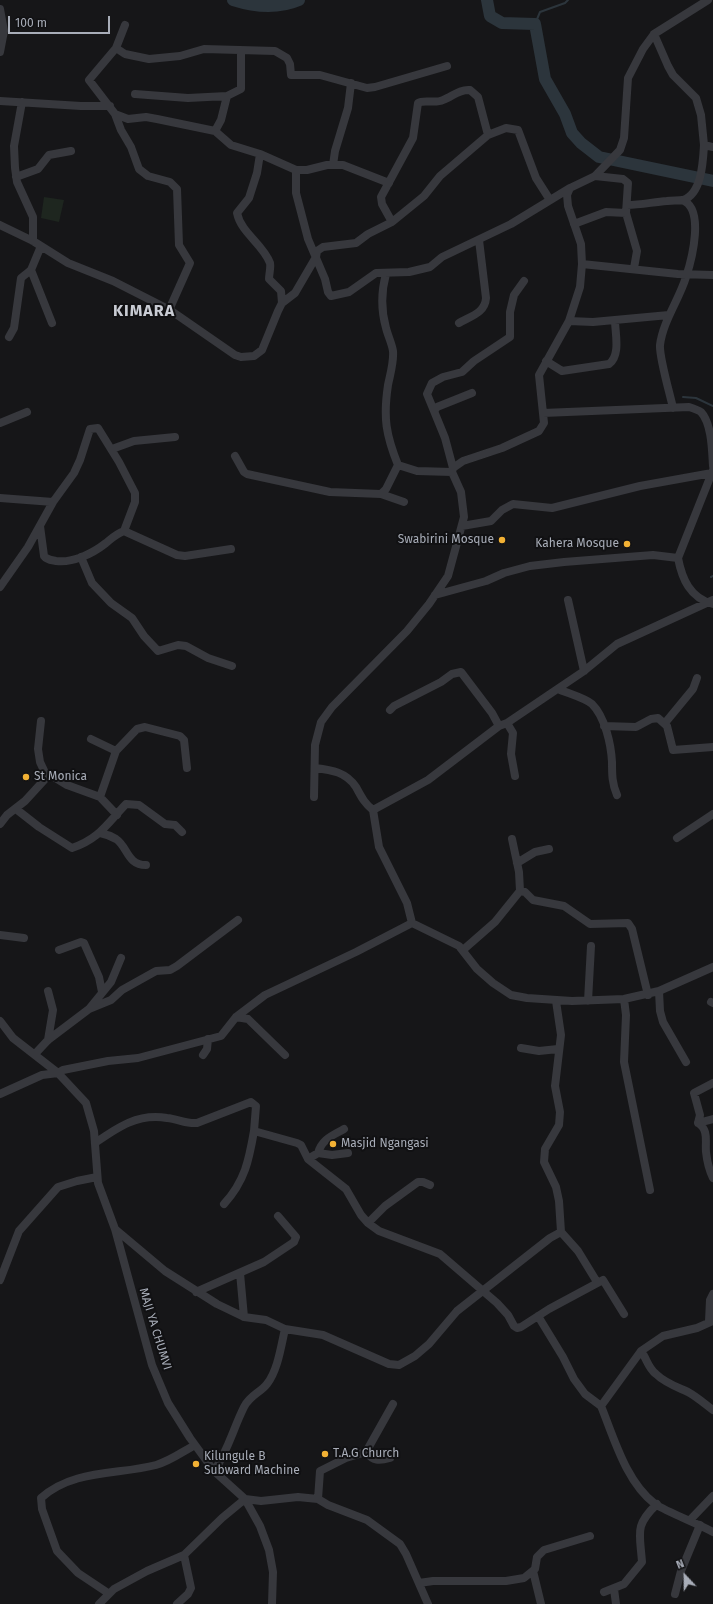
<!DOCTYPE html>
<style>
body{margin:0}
#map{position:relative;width:713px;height:1604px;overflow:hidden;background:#161618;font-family:"Fira Sans",sans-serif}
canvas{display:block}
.north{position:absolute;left:665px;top:1556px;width:40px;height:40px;-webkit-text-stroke:3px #111113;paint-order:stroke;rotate:338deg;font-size:11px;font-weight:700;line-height:16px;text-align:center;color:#a8adb8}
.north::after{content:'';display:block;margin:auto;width:14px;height:18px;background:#a8adb8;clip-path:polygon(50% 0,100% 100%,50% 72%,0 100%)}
.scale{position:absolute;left:8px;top:16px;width:102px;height:18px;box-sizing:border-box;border:2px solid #a8adb8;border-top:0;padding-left:5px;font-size:12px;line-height:14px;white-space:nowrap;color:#a8adb8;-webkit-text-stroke:3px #111113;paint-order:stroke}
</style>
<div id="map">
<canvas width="713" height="1604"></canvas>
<div class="north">N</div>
<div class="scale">100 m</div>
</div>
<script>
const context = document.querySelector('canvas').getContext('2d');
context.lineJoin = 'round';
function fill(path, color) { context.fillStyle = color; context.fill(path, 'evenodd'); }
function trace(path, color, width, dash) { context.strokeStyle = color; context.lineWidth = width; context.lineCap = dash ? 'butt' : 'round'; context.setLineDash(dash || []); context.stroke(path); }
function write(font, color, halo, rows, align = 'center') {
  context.font = font + ' "Fira Sans",sans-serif'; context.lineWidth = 4; context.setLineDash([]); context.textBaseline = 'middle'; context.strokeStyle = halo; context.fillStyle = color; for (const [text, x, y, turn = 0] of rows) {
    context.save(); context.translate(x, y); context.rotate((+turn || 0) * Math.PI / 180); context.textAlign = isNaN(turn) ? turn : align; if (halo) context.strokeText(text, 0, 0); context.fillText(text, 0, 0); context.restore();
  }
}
const green = new Path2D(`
 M44,197L64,200L59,222L41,218Z`);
const stream = new Path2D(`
 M535,24L540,12L565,3L568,0
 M683,397L696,398L713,406
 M711,577L713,576`);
const river = new Path2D(`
 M233,0C255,7 278,9 299,0
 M487,0L490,16L502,23L535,24L545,79L565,114L572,133L581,143L599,157L713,181`);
const street = new Path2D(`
 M0,9L4,31L0,52
 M125,25L116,48L89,80L115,114L121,130L131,147L139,169L148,176L170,182L177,189L179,245L190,263L169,310
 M654,34L668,66L673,75L696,98L701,115L704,145L713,147
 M116,48L125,54L149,59L180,56L204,49L275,51L287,58L290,64L291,75H320L367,88L375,87L447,66
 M135,94L188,98L227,96
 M0,101L81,106H110
 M22,102L14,146L15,168L17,182L33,217V241
 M115,114L128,119L146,117L157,119L215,131L231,145L260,154L296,170H307L327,165H343L389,183
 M215,131L221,120L227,96L241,89V51
 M260,154L257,173L249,198L237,213C241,233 263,244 270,263C271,268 269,274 269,279L281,291L282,303
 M333,165L335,151L348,108L351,83
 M296,170V193L308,239L325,279L328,292L331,296L349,292L376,273L409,272L430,267L442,257L511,224L570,188
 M595,176L623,179L628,183L626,213L637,251L634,268
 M16,177L38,169L49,155L71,151
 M627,205C641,205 653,202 667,201C672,200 678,201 683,200C702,194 703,161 704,145
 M392,222L382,204L381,197L413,138L418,103C424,99 435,104 443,100C452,97 459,89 470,90L478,97L488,135
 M574,224L606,212L626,213
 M0,225L33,241L68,263L113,281L170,310L235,355L241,357L254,356L262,350L278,311L282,303L295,293L316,257L317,251L323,247L356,243L368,234L392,222L424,196L440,176L488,135L506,128L518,130L536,178L550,200
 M582,264L678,274L713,275
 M31,270L52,323
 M386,274C381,292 381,310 386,328C388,336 392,344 393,351C394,362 390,375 388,385C383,418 386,435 398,465L417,471L452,472
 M569,321L593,322L669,315
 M459,323C471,316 485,313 486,298L479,240
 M9,337L14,328L21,278L31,270L41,246
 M546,361L562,371L609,364C621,355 615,333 615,320
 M673,408C670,394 659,357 660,345C663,321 679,300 686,277C692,259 705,208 682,200
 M434,411L427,394L432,383L443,377L462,372L474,361L510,337V312L514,295L524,281
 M543,413L689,407C692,408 698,410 701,412C712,424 712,451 713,466
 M0,423L27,412
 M112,449L134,441L175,437
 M235,456L244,472L247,474L330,492L381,494L386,489L398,465
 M453,468L445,438L434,411L437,407L472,393
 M713,470L678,558C682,579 690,598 713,604
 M381,494L404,502
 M0,498L53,502
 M40,526L44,556C47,560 51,560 56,561C73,563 92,554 106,543C112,538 116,534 124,531L177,555L185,556L231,549
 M462,526L491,521L502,510L513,504L552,508L640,486L712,473
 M81,557L92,583L111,603L132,618L144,636L158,651L178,645L186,646L208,658L232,666
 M0,587L28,547L53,502L74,473L80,460L90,429L98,428L119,462L135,493V502L124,531
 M435,595L486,581L504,573L530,566L564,562L653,555L678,558
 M568,600L584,671
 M558,689C567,693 585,698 592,704C605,717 611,744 612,762C612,774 612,784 617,795
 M390,710L394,706L441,682L452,674L461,672L492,713L499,726
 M507,723L513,733L511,754L515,776
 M665,723L693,689L697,678
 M604,726L636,727L651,719L658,718L667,726L673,750L713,747
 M91,739L116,751
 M315,768C332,770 346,772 356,787C361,796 364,803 373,810L379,847L407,903L412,923
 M47,777H54L67,785L100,797
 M314,797L315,745L321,722L332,707L407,631L429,604L448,576L464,517L461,492L452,472L453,468L463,461L502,448L539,431L544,423L539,375L569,321L580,287L582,264L581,244L568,206L567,195L570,188L595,176L620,150L624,138L628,78L643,49L654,34L708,0
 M16,809L39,827L72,848C99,839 107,824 126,804L139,805L165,824L175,825L182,832
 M373,810L428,780L499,726L507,723L584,671L617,644L713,600
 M117,815L100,797L116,751L137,729L145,727L180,736L184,740L187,768
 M0,824L7,815L25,801L47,777L40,762L38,749L41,721
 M100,833C105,834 111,836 116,839C128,847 127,865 146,865
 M677,838L713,814
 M512,839L519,872L520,891L525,892L533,900L564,906L590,924L628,923L632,929L648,995
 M517,863L535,852L549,849
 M0,935L24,938
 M59,950L81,942L84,943L99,977L102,992
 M463,950L495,922L520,891
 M48,991L53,1010L48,1040
 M659,991L660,1011L663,1022L686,1062
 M624,999L626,1015L624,1062L650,1190
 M588,1001L591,946
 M711,1002L713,1003
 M89,1009L111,982L121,958
 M236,1017L248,1019L285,1055
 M0,1021L13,1038L58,1073L86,1103L94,1131L98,1183L115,1229L152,1365L168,1403L190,1438L214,1471L245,1499L260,1526L269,1550L273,1572L272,1604
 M521,1048L539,1051L558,1049
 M35,1054L48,1040L89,1009L111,1000L122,990L156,971L170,970L177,966L238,920
 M203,1055L207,1049L208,1039
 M713,1083L694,1093L700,1115L698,1123C709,1130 705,1141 706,1152C707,1161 709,1170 713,1178
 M0,1094L42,1075L58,1073L63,1070L108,1061L138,1058L221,1036L236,1017L265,995L356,952L412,923L459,946L477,969L493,983L511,995L527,998L572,1001L624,999L659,991L713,967
 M698,1123L713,1119
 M95,1143C118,1127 138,1113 167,1118C178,1119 186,1124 197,1123L251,1102L256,1106L254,1131L297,1143L301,1145L308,1159L346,1189L361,1215L368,1223L379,1231L440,1254L497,1303L508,1315L514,1326L517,1328L521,1327L549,1309L603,1280L624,1314
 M318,1153C322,1139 332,1136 344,1129
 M308,1159L318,1153L332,1155L348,1153
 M224,1204C245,1181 249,1160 254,1131
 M368,1223L385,1206L418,1182H423L430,1185
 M115,1229L165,1271L217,1304L244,1317L266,1320L285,1329L323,1335L389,1364L399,1365L415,1356L429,1344L457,1311L550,1238L561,1232L559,1201L556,1187L544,1162L545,1149L559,1125L560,1112L555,1086L561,1035L556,1001
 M561,1232L578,1251L597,1282
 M240,1273L244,1317
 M0,1280L19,1231L58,1187L77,1181L97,1177
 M196,1292L264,1262L294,1242L296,1237L278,1216
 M713,1294L710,1300L709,1321H713
 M538,1316L563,1357L574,1379L585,1394L601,1406
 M713,1321L697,1328L663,1336L641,1351L601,1406C614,1438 626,1482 655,1504C669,1513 697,1523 713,1532
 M641,1351C647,1359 648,1368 656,1374C665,1383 677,1387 688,1392C697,1397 705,1404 713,1410
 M366,1452C373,1461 379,1461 390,1458
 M214,1471C228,1451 233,1429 244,1407C250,1395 260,1393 267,1384C278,1370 281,1346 285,1329
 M318,1499L320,1471L346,1458L366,1452L393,1404
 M690,1520L713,1496
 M533,1571L541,1604
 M419,1583L433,1581H506L524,1578L535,1569L537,1557L544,1550L590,1536
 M614,1589L616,1604
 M604,1592L624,1584L642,1562C640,1533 634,1526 657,1504
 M108,1593L78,1573L57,1551L42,1509L41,1498C73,1469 118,1475 156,1465C170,1461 182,1452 195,1445
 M675,1594L681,1571L700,1525
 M99,1604L114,1589L147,1571L184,1555L222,1518L245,1499L261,1501L298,1497L318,1499L328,1505L367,1520L400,1544L406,1554L428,1604
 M177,1604L188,1594L191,1588L184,1555`);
const markers = [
 [502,540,4,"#f2b134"],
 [627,544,4,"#f2b134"],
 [26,777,4,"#f2b134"],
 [333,1144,4,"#f2b134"],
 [325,1454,4,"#f2b134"],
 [196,1464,4,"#f2b134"]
];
const poiNames = [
 ["Swabirini Mosque",494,540,"right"],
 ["Kahera Mosque",619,544,"right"],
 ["St Monica",34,777],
 ["Masjid Ngangasi",341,1144],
 ["T.A.G Church",333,1454],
 ["Kilungule B",204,1457],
 ["Subward Machine",204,1471]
];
const streetNames = [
 ["MAJI YA CHUMVI",155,1329,73]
];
const districtNames = [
 ["KIMARA",144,312]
];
fill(green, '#1e261f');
trace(stream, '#2c353c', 2);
trace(river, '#2c353c', 12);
trace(street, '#37383d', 8);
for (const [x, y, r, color] of markers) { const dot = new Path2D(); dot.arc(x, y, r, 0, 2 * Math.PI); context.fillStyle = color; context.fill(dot); trace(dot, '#111113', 1.5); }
write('12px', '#a8adb8', '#111113', poiNames, 'left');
write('12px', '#a8adb8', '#111113', streetNames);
context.letterSpacing = '1px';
write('bold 16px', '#c9ccd4', '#111113', districtNames);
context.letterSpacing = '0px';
</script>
